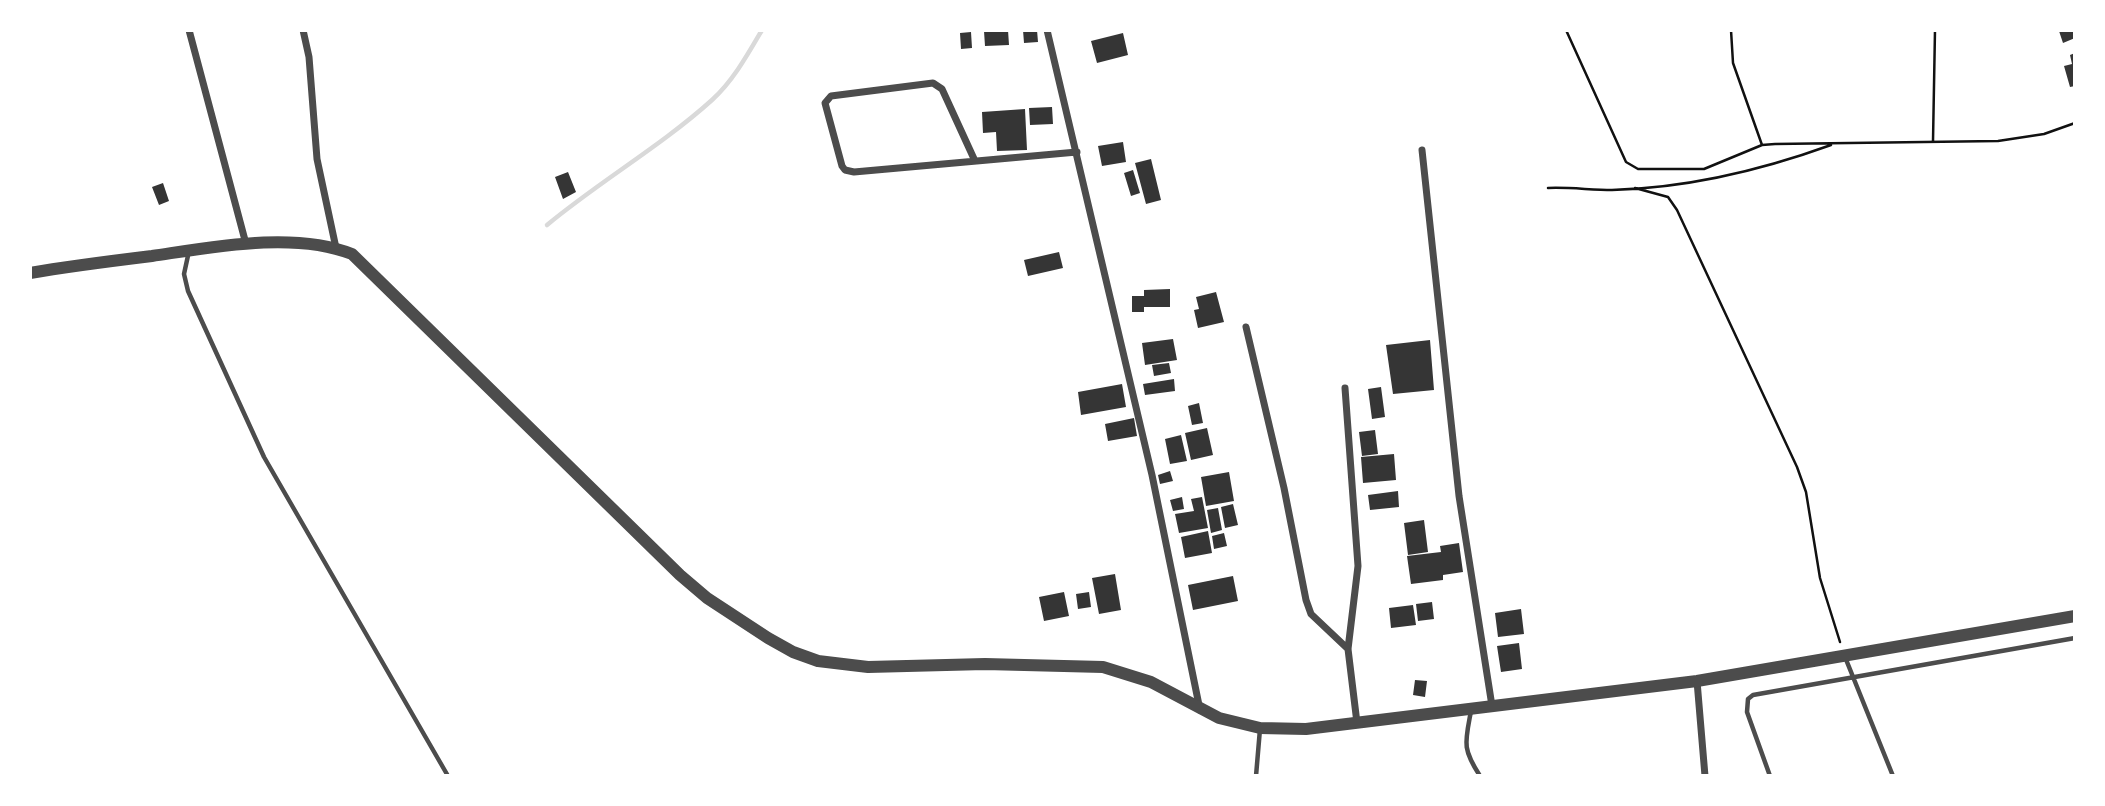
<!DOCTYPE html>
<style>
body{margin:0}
#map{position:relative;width:2105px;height:806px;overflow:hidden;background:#fff;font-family:"IBM Plex Sans",sans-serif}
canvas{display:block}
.frame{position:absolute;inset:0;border:32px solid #fff;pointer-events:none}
</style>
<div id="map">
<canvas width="2105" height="806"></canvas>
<div class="frame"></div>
</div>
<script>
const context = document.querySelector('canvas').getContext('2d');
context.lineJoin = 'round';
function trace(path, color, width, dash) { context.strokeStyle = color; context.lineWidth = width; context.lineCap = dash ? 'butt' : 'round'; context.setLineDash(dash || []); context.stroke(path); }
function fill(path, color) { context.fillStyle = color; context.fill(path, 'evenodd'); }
const stream = new Path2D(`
 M547,225C600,181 661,146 712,100C733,81 748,54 762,30`);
const building = new Path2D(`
 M1008,30L1009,45L985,46L984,31Z
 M1023,30H1037L1038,42L1024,43Z
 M2075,30V38L2063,43L2059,31Z
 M971,32L972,48L961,49L960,33Z
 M1123,33L1128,55L1097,63L1091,41Z
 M2075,53V86L2070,87L2064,66L2072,64L2070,55Z
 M1052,107L1053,124L1030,125L1029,108Z
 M1025,109L1027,150L997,151L996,132L983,133L982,112Z
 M1123,142L1126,162L1102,166L1098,146Z
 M1151,159L1161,200L1146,204L1135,163Z
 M1133,170L1140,193L1131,196L1124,173Z
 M568,172L576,192L563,199L555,177Z
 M163,183L169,201L159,205L152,187Z
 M1059,252L1063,268L1028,276L1024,260Z
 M1170,289V307H1144V312H1132V296H1144V290Z
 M1216,292L1224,322L1198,328L1194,310L1199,309L1196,297Z
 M1173,339L1177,360L1145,365L1142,343Z
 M1430,340L1434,390L1393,394L1386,345Z
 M1169,363L1171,373L1154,376L1152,365Z
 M1174,379L1175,391L1145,395L1143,384Z
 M1122,384L1126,407L1081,415L1078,392Z
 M1381,387L1385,417L1372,419L1368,389Z
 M1199,403L1203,423L1192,425L1188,406Z
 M1134,418L1137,436L1108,441L1105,424Z
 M1207,428L1213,455L1191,460L1185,433Z
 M1375,430L1378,454L1362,456L1359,432Z
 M1181,435L1187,461L1170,464L1165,439Z
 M1394,454L1396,480L1363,483L1361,457Z
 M1170,471L1173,481L1160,484L1158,475Z
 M1229,472L1234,501L1206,506L1201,477Z
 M1398,491L1399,507L1370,510L1368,495Z
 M1182,497L1184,509L1173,511L1170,500Z
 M1202,497L1208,528L1179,533L1175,514L1194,511L1191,499Z
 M1233,504L1238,525L1225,528L1221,507Z
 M1218,508L1222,530L1211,533L1207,510Z
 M1424,520L1428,552L1408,555L1404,523Z
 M1208,531L1212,553L1185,558L1181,537Z
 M1224,533L1227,546L1214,549L1212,536Z
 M1459,543L1463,572L1443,575V580L1411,584L1407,556L1441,552L1440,546Z
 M1115,574L1121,610L1099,614L1092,578Z
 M1233,576L1238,601L1193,610L1188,585Z
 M1064,592L1069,616L1044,621L1039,597Z
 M1089,592L1091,607L1078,609L1076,594Z
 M1432,602L1434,619L1418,621L1416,604Z
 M1413,605L1416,625L1391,628L1389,608Z
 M1521,609L1524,634L1498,637L1495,613Z
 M1519,643L1522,669L1501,672L1497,646Z
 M1415,680L1427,681L1425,697L1413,695Z`);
const path = new Path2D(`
 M1566,30L1626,162L1638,169H1704L1762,145L1775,144L1998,141L2044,134L2075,123
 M1731,30L1733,63L1762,145
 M1933,141L1935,30
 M1548,188C1569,187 1591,190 1612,190C1686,188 1762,170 1831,145
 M1635,188L1668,197L1677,210L1797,467L1806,492L1820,578L1840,642`);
const service = new Path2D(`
 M189,251L184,274L188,291L264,457L448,776
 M1845,657L1893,776
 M1471,711C1465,743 1462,748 1480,776
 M1256,776L1260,729
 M1770,776L1747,712L1748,699L1753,695L2075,638`);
const minor = new Path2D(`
 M189,30L246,244
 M303,30L309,57L317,159L336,248
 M1047,30L1152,475L1200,710
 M1422,150L1459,496L1492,706
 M975,161L942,89L933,83L831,96L825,103L842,166L845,170L854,172L1077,152
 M1246,327L1284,488L1306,600L1311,614L1348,649
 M1345,388L1358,566L1348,649L1357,723
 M1697,681L1705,776`);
const tertiary = new Path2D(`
 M30,273C70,266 111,261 152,256C213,247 294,231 352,254L680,575L707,598L768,638L793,652L818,661L868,667L985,664L1103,667L1151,682L1219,718L1260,728L1306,729L1697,681L2075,616`);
trace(stream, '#d9d9d9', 4.5);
fill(building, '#353535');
trace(path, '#111', 2.5);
trace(service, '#4c4c4c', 4.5);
trace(minor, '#4c4c4c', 7);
trace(tertiary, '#4c4c4c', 12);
</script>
